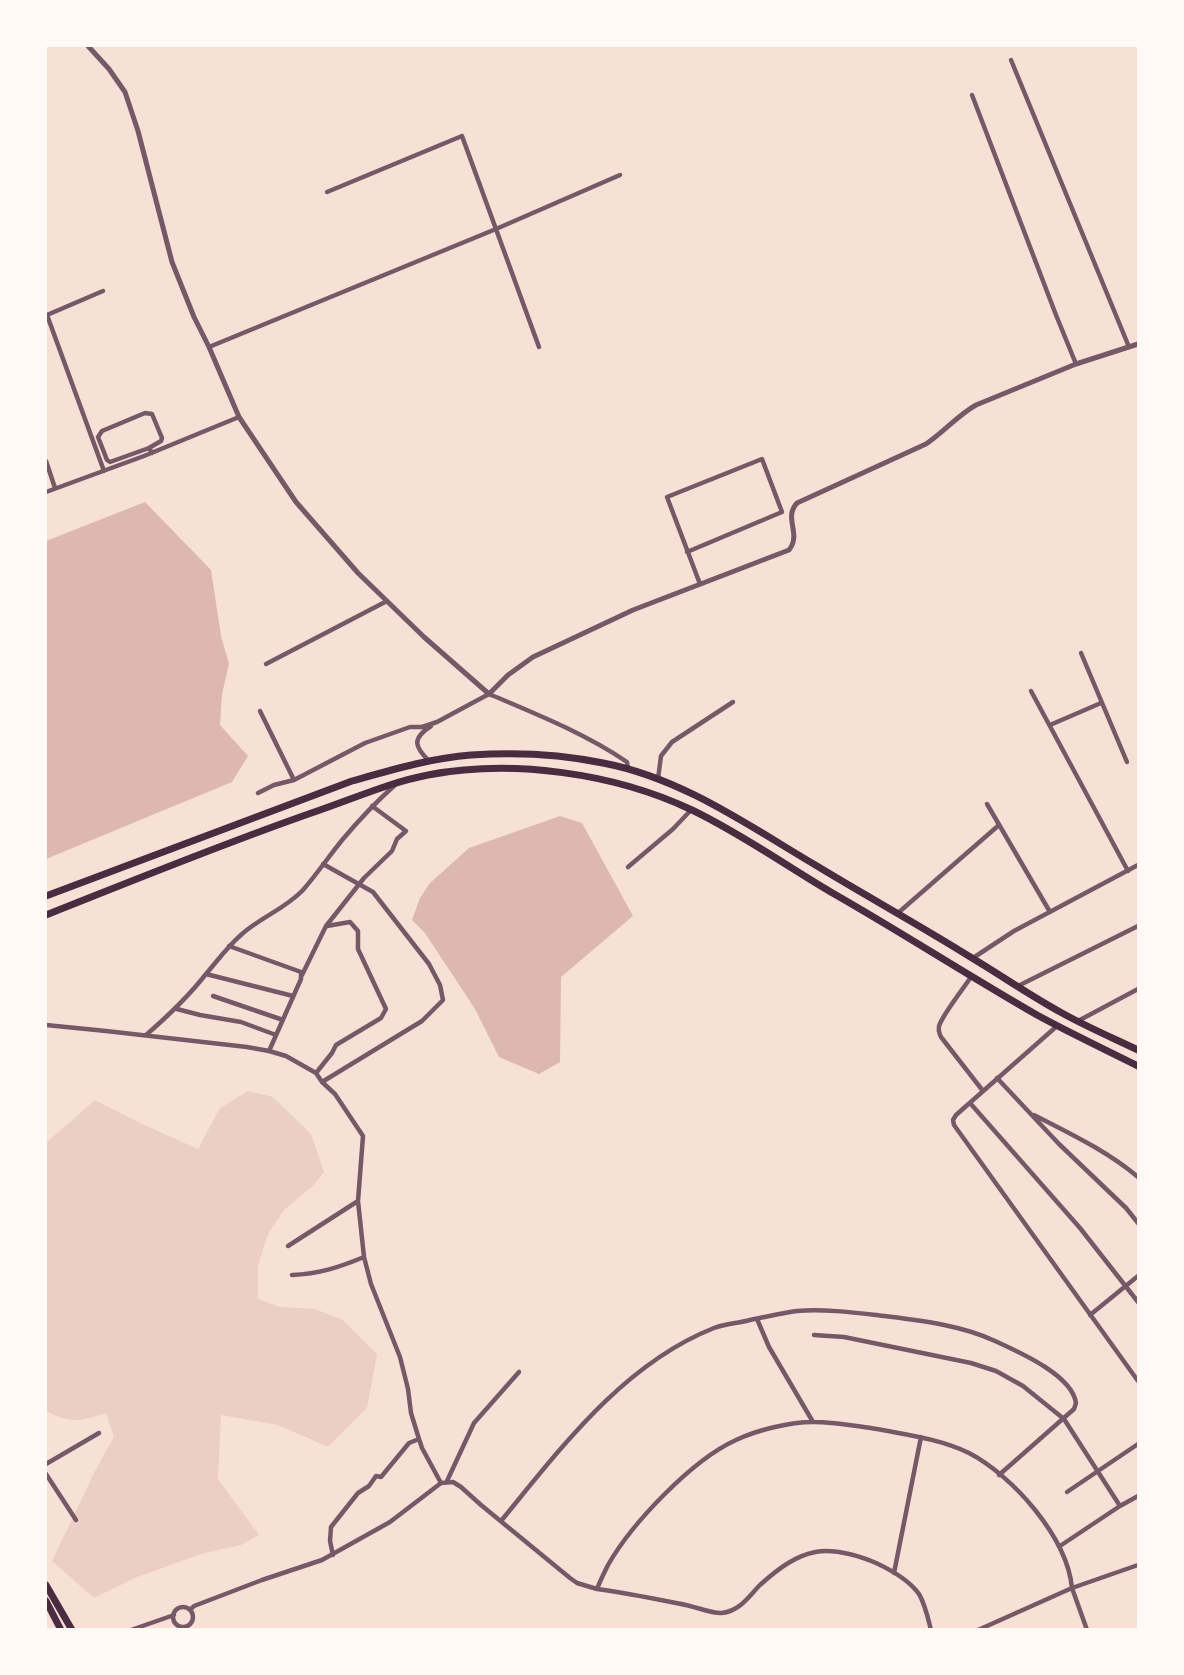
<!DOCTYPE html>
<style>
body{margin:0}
#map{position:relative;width:1184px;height:1675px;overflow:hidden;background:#f7e1d7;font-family:Quicksand,sans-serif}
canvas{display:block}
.frame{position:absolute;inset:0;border:47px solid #fffaf5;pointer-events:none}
</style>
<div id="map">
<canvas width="1184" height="1675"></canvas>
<div class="frame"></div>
</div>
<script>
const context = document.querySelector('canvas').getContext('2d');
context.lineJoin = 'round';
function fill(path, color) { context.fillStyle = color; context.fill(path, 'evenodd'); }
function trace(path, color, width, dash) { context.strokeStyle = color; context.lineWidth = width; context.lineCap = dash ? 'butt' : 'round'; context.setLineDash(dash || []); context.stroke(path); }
const green = new Path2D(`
 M248,1091L273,1097L311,1134L324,1172L314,1185L284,1210L268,1234L258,1265V1299L280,1307L315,1309L343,1320L377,1354L367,1408L328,1447L278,1425L221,1415L218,1479L259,1535L241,1545L204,1553L137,1577L94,1598L52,1561L95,1471L114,1437L106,1413C80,1421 71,1424 46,1411V1143L95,1100L140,1123L198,1149L220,1108Z`);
const water = new Path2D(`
 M145,502L211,570L221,636L229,664L222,694L220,725L248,756L232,782L46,859V541Z
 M560,816L582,823L633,916L561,977L560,1062L539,1074L499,1057L475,1009L425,933L412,920L420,898L430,883L469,848Z`);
const minor = new Path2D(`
 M1011,60L1129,347
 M972,95L1056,315L1076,364
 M327,192L462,136L539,347
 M103,291L47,315L104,471
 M209,347L496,229L620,175
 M149,448L110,462L107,460L98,437L102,431L145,413L152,414L162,438L161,441L149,448L152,453
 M46,461L55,488
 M46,492L144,456L239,417
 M687,552L782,512L762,459L667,497L700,584
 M1081,653L1127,762
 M266,664L387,601
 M1031,691L1128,871
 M260,711L294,780
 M1050,725L1101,703
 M429,761C415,747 411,739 431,726
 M658,779L661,756L672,742L733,702
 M258,793L274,785L294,780L365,743L410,727H422L437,722L489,694C536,714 584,733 627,762L628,768
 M987,804L1050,912
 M628,867L673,829L691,810
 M898,913L999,825
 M229,946L301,972V979L269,1051
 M973,958L1014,931L1138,865
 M206,974L293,996
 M302,975L326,926L364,878L392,851L397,839L406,831L372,806
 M971,977C963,989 943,1014 939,1026C938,1032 939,1032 941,1037L983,1091
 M1018,986L1138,926
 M213,996L283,1020
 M177,1009L200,1015L241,1022L276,1035
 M1078,1021L1138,989
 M46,1025L106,1031L247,1047L269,1051L286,1056L316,1073L322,1082L335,1094L363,1136L358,1201L364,1257L371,1284L400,1357L408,1389L411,1413L419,1439L422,1448L441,1483
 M1057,1026L956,1115L953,1120L954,1125L1138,1381
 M146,1035C168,1016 188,997 206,974C218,960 228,946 242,934C261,917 285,909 303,890C317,874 329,856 343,839C359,820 376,802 395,785
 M316,1073L332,1053L336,1045L381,1018L386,1009L358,949V931L350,922L327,926
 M997,1078L1059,1144L1126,1208L1138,1223
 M322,1082L422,1021L443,1000L440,985L429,964L373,892L323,864
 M970,1103L1080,1228L1138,1302
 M1034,1115C1071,1134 1107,1151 1138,1177
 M288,1246L358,1201
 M292,1275C319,1274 340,1267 364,1257
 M1090,1315L1138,1276
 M757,1319L769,1347L813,1422
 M814,1335L844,1337L971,1363L996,1371L1023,1386L1064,1419L1120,1506
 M46,1464L99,1433
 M46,1474L76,1520
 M447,1481L474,1423L519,1372
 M1067,1492L1138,1444
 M501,1521C561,1448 623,1364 714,1328C725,1324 739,1323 750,1320C766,1317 782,1313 797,1311C823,1309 850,1312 876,1315C915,1320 959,1324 995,1341C1019,1352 1072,1375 1076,1403L1074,1409L999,1475
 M1060,1546L1120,1506L1138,1496
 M333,1555L330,1541L331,1527L358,1493L369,1486L376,1476L381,1477L409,1443L419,1439
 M894,1573L921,1437
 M597,1589C627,1593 656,1599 686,1605C696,1607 713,1614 722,1613C740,1611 749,1596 760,1585C801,1548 825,1542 876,1563C891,1570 909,1580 919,1594C925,1604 928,1618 931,1630
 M173 1617a10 10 0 1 1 20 0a10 10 0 1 1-20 0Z
 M190,1610L194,1606L262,1580L322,1560L390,1522L441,1483L453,1482L461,1487L481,1505L570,1578L577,1583L597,1589C600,1581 604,1573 608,1565C632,1523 692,1460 736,1440C757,1430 790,1422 813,1422C834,1422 856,1426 877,1429C908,1435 940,1439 969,1453C1013,1476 1067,1537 1072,1588L1138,1565
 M131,1630L174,1615
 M978,1630L1072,1588L1087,1630`);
const tertiary = new Path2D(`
 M88,46L109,69L125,92L138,131L172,262L194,317L209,347L239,417L296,502L358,573L424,637L489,694L508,675L533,657L633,610L789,550C802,534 783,518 797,503L926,444C944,432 958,415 976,405L1076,364L1138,344`);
const trunk = new Path2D(`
 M46,896L352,781C391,770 431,758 471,755C515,752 560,754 603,763C682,778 749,826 817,866C868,897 921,926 972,958C1002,976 1031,996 1062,1013C1087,1027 1113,1038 1138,1050
 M46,915C137,879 227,842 320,810C355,798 391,782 428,775C513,759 614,773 692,810C742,834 788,867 836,895C904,934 969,976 1037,1015C1070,1033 1104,1049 1138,1066
 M46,1585L72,1630
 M46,1601L61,1630`);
fill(green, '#ebcfc5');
fill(water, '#dcb8b0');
trace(minor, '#755966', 4.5);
trace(tertiary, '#755966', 5);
trace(trunk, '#4a2c40', 7);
</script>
